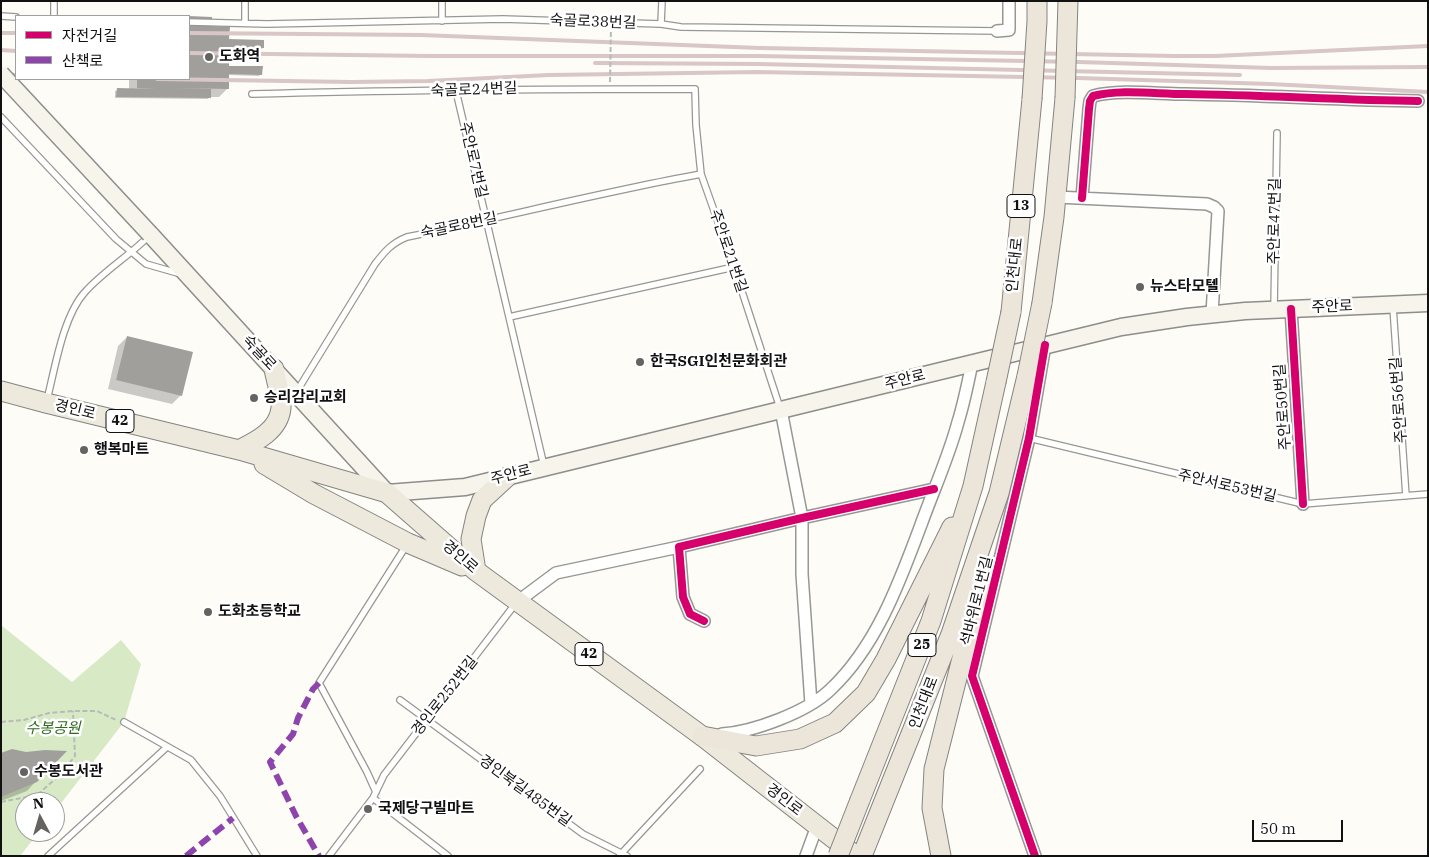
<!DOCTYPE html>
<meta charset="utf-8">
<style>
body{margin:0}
#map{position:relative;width:1429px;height:857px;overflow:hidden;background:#fdfcf7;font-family:"IBM Plex Serif","Noto Sans KR",serif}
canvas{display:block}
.frame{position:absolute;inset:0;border:2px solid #111;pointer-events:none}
.legend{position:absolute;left:15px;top:15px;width:175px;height:65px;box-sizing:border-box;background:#fff;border:1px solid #a0a0a0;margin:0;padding:6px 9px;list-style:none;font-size:15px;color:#111}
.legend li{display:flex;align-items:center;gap:10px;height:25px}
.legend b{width:25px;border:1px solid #a0a0a0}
.north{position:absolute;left:15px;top:792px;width:50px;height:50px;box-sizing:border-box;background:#fff;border:1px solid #a0a0a0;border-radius:50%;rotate:354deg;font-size:14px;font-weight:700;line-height:20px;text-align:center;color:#111}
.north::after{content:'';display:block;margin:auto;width:18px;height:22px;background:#646362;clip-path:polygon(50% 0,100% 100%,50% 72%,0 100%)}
.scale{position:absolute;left:1252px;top:820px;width:91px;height:22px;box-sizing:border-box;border:2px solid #111;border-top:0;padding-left:6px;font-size:15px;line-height:18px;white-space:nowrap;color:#111;-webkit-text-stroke:4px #fff;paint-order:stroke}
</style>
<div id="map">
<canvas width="1429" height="857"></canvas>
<div class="frame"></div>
<ul class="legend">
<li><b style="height:6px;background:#d6006c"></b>자전거길</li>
<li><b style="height:6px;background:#8e44ad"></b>산책로</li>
</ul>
<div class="north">N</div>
<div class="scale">50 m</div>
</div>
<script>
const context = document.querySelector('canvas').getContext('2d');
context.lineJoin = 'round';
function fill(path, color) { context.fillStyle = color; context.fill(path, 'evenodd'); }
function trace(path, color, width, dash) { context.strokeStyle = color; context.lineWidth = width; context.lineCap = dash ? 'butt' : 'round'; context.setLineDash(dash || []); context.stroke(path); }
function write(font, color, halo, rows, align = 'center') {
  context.font = font + ' "IBM Plex Serif","Noto Sans KR",serif'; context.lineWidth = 5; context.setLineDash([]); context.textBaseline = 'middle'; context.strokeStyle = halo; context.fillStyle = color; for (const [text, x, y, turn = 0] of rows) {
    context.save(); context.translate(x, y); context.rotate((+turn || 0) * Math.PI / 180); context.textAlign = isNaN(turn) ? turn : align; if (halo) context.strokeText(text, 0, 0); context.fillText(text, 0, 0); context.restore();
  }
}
const forest = new Path2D(`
 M1,625L72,682L121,640L141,664L124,722L55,811V802H25V832H39L20,856H1Z`);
const shadow = new Path2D(`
 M189,18H211V25L228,40L263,48L261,49L228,48V67L261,74L259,76L228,75V88L219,97H209L208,99L115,98V91L117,90H129V79H189Z
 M127,337L181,395L172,404L108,389L118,346Z
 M1,754L36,781L27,791L1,801Z`);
const building = new Path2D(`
 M189,16L212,17V26L230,27L229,39L264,40V48L229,47V66H263L262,75L229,74V89L173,88L211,89V98L116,97L117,88L156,89L137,88V79H189Z
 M127,336L193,352L182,396L116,380Z
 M12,749L26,752L45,750L67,751L37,782L1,797V753Z`);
const path = new Path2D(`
 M1,722L24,720L49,713L73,711H97L116,720
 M1,802L37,795L60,775L75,756L73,711`);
const service = new Path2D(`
 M1,16L16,17
 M54,16V1
 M442,21V1
 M189,22L267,24L503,19L661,24L681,27L997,31
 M245,23V1
 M661,24L662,1
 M456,91L544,466
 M252,94C400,90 548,89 695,89L696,125L701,174L734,267L780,408
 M1,117L116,239L146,264L181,274
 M1393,307L1406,496
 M1274,308L1277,133
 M509,317L734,267
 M297,391L375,264C385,251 392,243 407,237C505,217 602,192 701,174
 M47,400C55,368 63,316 85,292C104,271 129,256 149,236
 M1029,438L1303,504L1428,494
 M400,700L583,834L627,856
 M124,722L191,760L220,796L257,856
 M376,792L367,772L319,683L406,546
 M373,798L448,856
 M620,855L700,769
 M48,856L167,747
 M329,856L373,798L384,775L516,603`);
const minor = new Path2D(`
 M997,31L1009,30V1
 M1056,197L1207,204L1214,207L1218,211L1212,314
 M1082,198L1089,109L1090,101L1093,96C1121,89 1156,94 1185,94C1263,95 1340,100 1418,101
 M1291,309L1303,504
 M781,410L802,518V574L811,704
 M517,602L556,573L679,547
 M704,621L690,614L683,597L679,547L802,518L934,489
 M722,734C753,732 807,712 830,690C877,646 900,581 922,522C934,489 949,456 958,422C964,403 968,383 972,363
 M806,856L817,826
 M1035,856L972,676L1029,438L1045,345`);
const secondary = new Path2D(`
 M150,234L387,493L465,487L1121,327L1187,317L1245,311L1428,303`);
const primary = new Path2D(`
 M1,391L46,403L239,450L387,493L476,571L702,736L856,856
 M239,450C257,441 279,430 281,408C282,398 276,380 274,369
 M264,464L314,494L408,543L462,566
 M476,571L471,539L476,516L482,500L507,477`);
const trunk = new Path2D(`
 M1042,303L1054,217L1065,98
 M1011,312L1032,99
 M702,736L756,746L800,739L835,723L866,693L886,659L952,527
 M860,800L931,621L973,486L996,382
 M862,856L951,634L999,493L1027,376
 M941,856L932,808L934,769L985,567`);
const rail = new Path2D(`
 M1,33H16
 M189,33L421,35L760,48L1174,56H1215L1428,46
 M1,50L16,51
 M189,53L430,56H759L1079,62L1271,68L1428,67
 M595,63L758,64L1240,75
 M1,74L16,75
 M157,79L351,82L428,81L549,75L757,72L1078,78L1270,84L1428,92`);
const pathBridge = new Path2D(`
 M610,82L611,26`);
const secondaryBridge = new Path2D(`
 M1,74L150,234`);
const trunkBridge = new Path2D(`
 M1065,98L1068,1
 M1032,99L1037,21V1
 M1027,376L1042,303
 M996,382L1011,312
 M838,856L860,800`);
const quiet = new Path2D(`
 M319,683L313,689L298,718L293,734L270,762L296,816L319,856
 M186,856L233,818`);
const cycleway = new Path2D(`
 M1082,198L1089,109L1090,101L1093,96C1121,89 1156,94 1185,94C1263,95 1340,100 1418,101
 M1291,309L1303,504
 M704,621L690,614L683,597L679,547L802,518L934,489
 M1035,856L972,676L1029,438L1045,345`);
const markers = [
 [209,57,5,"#646362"],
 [1140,287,5,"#646362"],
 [640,362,5,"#646362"],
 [254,398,5,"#646362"],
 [84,450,5,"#646362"],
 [208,612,5,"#646362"],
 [24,772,5,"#646362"],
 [368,809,5,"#646362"]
];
const shields = [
 [1021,206,28],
 [120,421,28],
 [922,645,28],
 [589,654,28]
];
const shieldNames = [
 ["13",1021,206],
 ["42",120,421],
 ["25",922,645],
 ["42",589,654]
];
const streetNames = [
 ["숙골로38번길",593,22,2],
 ["숙골로24번길",474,90,-2],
 ["주안로7번길",473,160,77],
 ["주안로47번길",1275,221,-89],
 ["숙골로8번길",459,226,-12],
 ["주안로21번길",728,251,71],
 ["인천대로",1015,265,-84],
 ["주안로",1332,307,-2],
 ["숙골로",259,353,47],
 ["주안로",905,380,-14],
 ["주안로56번길",1399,400,-94],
 ["주안로50번길",1283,407,-94],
 ["경인로",75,410,14],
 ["주안로",511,475,-14],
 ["주안서로53번길",1227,486,13],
 ["경인로",460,557,41],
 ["석바위로1번길",977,601,-76],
 ["경인로252번길",445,696,-52],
 ["인천대로",924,703,-69],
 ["경인북길485번길",525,791,36],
 ["경인로",784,800,38]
];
const poiNames = [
 ["도화역",219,57],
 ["뉴스타모텔",1150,287],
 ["한국SGI인천문화회관",650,362],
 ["승리감리교회",264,398],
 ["행복마트",94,450],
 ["도화초등학교",218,612],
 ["수봉도서관",34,772],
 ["국제당구빌마트",378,809]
];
const parkNames = [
 ["수봉공원",53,729]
];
fill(forest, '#d8eac5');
fill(shadow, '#0003');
fill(building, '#a19f9c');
trace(service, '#979795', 8);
trace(minor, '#979795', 14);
trace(secondary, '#8e8d8b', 19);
trace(primary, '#858482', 21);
trace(trunk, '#858482', 21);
trace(path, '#b9b9b8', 2, [5, 2.5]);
trace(service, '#fffffe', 5.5);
trace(minor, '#fffffe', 11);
trace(secondary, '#f6f4eb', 16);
trace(primary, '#ede9dc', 19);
trace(trunk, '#ece5da', 19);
trace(rail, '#d9c6c7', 4);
trace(secondaryBridge, '#8e8d8b', 19, []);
trace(trunkBridge, '#858482', 21, []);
trace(pathBridge, '#b9b9b8', 2, [5, 2.5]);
trace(secondaryBridge, '#f6f4eb', 16);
trace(trunkBridge, '#ece5da', 19);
trace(quiet, '#8e44ad', 6, [12, 6]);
trace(cycleway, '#d6006c', 8);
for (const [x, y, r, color] of markers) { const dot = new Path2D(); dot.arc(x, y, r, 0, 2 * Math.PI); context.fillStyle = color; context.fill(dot); trace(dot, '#fff', 2); }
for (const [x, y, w] of shields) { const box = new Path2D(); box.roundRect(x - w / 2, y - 11.5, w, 23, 4); context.fillStyle = '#fff'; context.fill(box); trace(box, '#111', 1); }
write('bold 14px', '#111', null, shieldNames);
write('15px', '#111', '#fff', streetNames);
write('bold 15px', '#111', '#fff', poiNames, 'left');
write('italic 15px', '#2f6b1f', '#fff', parkNames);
</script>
